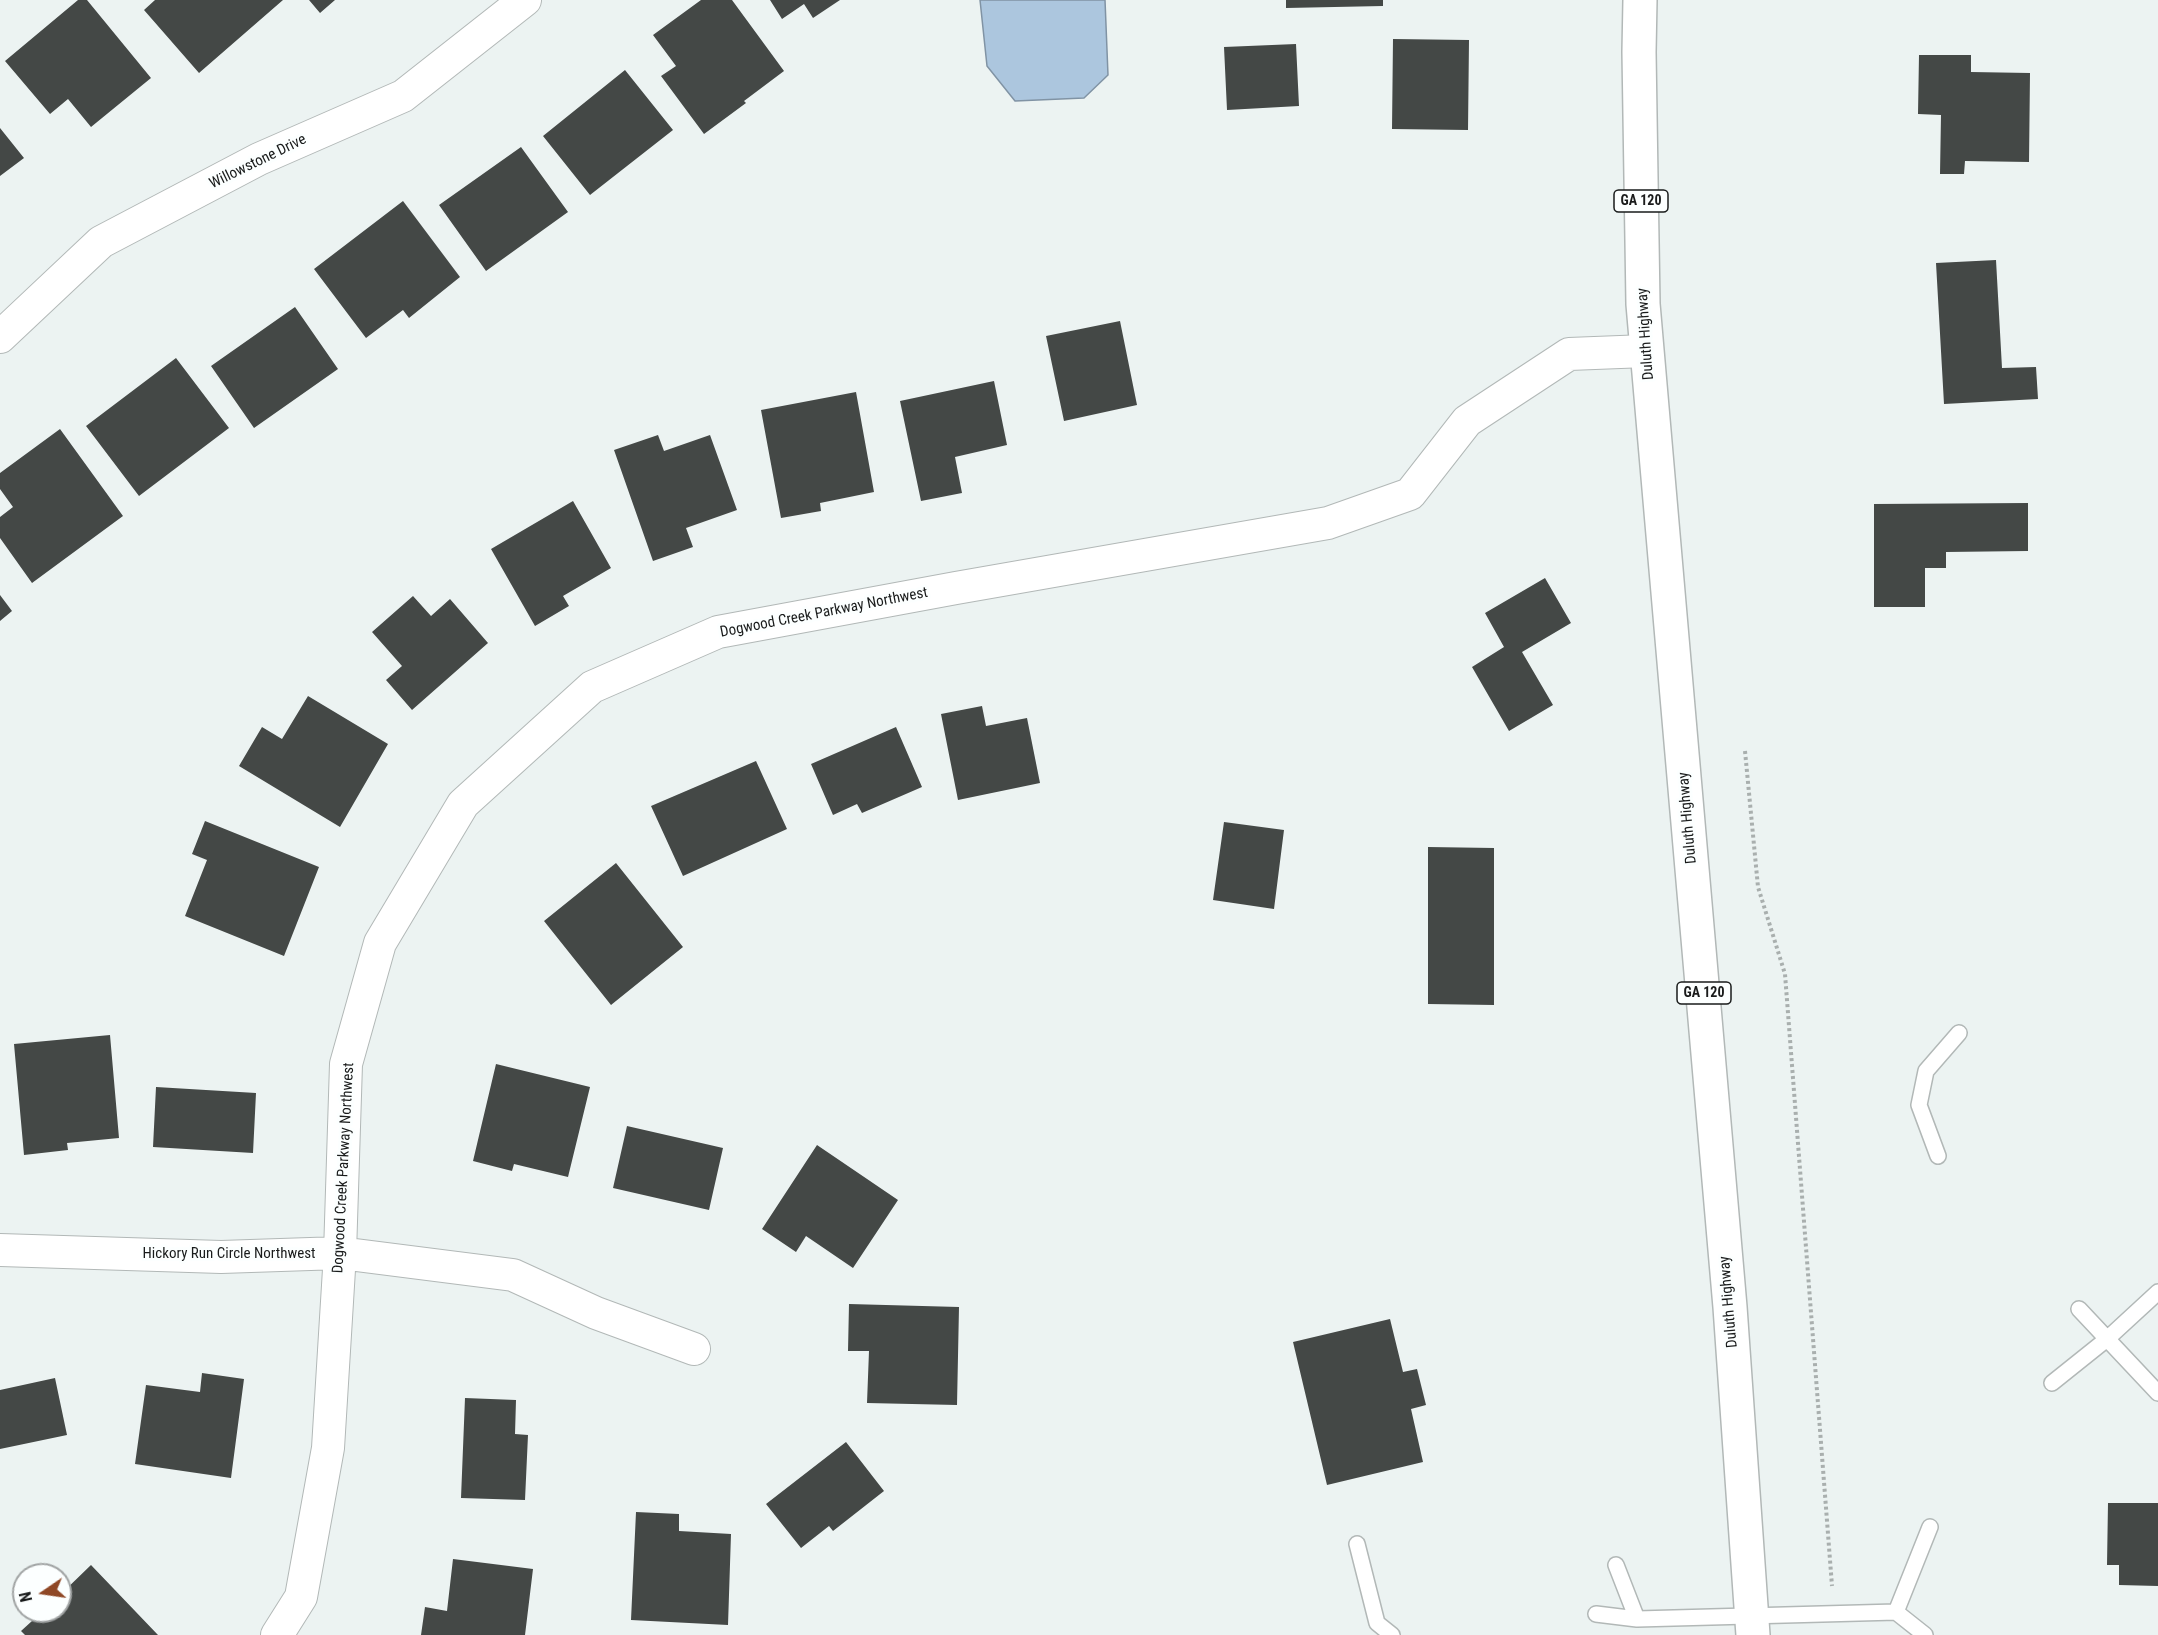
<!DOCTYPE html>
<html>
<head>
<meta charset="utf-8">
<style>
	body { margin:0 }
	#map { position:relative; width:2158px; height:1635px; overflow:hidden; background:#ecf3f2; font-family:"Roboto Condensed",sans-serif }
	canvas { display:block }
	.north { position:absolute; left:12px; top:1563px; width:60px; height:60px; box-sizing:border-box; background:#fcffff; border:2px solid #a1a4a4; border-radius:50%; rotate:257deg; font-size:16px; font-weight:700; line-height:24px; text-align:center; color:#191b1b }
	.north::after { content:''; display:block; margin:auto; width:21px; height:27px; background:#8f4826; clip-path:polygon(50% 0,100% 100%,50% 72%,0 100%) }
</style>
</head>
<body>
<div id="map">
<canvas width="2158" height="1635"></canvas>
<div class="north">N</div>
</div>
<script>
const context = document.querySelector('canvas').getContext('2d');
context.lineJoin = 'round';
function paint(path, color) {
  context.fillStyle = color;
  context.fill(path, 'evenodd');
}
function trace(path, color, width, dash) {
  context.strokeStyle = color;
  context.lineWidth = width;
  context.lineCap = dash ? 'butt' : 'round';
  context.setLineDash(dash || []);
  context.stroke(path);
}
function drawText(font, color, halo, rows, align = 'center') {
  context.font = font + ' "Roboto Condensed",sans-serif';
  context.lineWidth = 6;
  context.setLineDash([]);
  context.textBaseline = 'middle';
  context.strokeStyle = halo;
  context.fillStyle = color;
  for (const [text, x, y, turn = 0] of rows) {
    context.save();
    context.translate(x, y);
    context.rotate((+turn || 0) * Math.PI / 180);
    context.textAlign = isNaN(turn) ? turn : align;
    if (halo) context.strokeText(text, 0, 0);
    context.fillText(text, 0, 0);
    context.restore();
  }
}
const water = new Path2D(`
	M 980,0 L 1105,0 L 1108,75 L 1084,98 L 1015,101 L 987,66 Z`);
paint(water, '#acc6de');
trace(water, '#8093a4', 1.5);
paint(new Path2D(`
	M 78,0 L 87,0 L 151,78 L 91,127 L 68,99 L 50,114 L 5,61 Z
	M 155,0 L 283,0 L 199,73 L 144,10 Z
	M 309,0 L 335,0 L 320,13 Z
	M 701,0 L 732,0 L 784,71 L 744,101 L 746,103 L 704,134 L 661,76 L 676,66 L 653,35 Z
	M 770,0 L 840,0 L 813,18 L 804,4 L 782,19 Z
	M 1286,0 L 1383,0 L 1383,6 L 1286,8 Z
	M 1393,39 L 1469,40 L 1468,130 L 1392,129 Z
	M 1296,44 L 1299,106 L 1227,110 L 1224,47 Z
	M 1919,55 L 1971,55 L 1971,72 L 2030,73 L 2029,162 L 1965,161 L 1964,174 L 1940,174 L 1941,115 L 1918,114 Z
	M 625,70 L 673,130 L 590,195 L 543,136 Z
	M 0,128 L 24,158 L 0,176 Z
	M 521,147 L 568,212 L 486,271 L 439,205 Z
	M 403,201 L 460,277 L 409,318 L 403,310 L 366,338 L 314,269 Z
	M 1996,260 L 2002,368 L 2036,367 L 2038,399 L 1944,404 L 1936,263 Z
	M 295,307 L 338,369 L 254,428 L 211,366 Z
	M 1120,321 L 1137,405 L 1064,421 L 1046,336 Z
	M 176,358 L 229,428 L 139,496 L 86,426 Z
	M 994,381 L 1007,445 L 955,457 L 962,493 L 921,501 L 900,401 Z
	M 856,392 L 874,492 L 820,503 L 821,511 L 781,518 L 761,410 Z
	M 60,429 L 123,516 L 32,583 L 0,538 L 0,517 L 13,507 L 0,489 L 0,473 Z
	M 658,435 L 664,451 L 710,435 L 737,510 L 686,528 L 693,547 L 653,561 L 614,450 Z
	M 573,501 L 611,568 L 563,596 L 569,606 L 535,626 L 491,549 Z
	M 2028,503 L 2028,551 L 1946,552 L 1946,568 L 1925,568 L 1925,607 L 1874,607 L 1874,504 Z
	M 1545,578 L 1571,623 L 1522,652 L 1553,705 L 1509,731 L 1472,667 L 1504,647 L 1485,613 Z
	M 0,595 L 12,611 L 0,621 Z
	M 413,596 L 431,616 L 450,599 L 488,643 L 412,710 L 386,680 L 402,666 L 372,632 Z
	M 308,696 L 388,744 L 340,827 L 239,766 L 262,727 L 282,739 Z
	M 982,706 L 986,726 L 1027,718 L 1040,783 L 958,800 L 941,714 Z
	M 896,727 L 922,787 L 862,813 L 857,804 L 833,815 L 811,764 Z
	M 756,761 L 787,829 L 683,876 L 651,806 Z
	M 205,821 L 319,867 L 284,956 L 185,916 L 207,860 L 192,854 Z
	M 1224,822 L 1284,830 L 1274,909 L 1213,900 Z
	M 1428,847 L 1494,848 L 1494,1005 L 1428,1004 Z
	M 616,863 L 683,947 L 611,1005 L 544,921 Z
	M 110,1035 L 119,1138 L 67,1143 L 68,1150 L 24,1155 L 14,1044 Z
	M 496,1064 L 590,1087 L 568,1177 L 514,1164 L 512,1171 L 473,1161 Z
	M 156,1087 L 256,1093 L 253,1153 L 153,1147 Z
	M 627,1126 L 723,1148 L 709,1210 L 613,1188 Z
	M 817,1145 L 898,1200 L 853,1268 L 806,1236 L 796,1252 L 762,1229 Z
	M 849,1304 L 959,1307 L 957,1405 L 867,1403 L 869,1351 L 848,1351 Z
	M 1390,1319 L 1403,1372 L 1417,1369 L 1426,1405 L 1411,1409 L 1423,1462 L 1327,1485 L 1293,1342 Z
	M 202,1373 L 244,1379 L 231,1478 L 135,1464 L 146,1385 L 200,1392 Z
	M 55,1378 L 67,1435 L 0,1449 L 0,1390 Z
	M 465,1398 L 516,1400 L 515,1434 L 528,1435 L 525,1500 L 461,1498 Z
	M 846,1442 L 884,1491 L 833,1531 L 829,1526 L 801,1548 L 766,1504 Z
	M 2108,1503 L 2158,1503 L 2158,1586 L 2119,1585 L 2119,1565 L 2107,1565 Z
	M 636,1512 L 679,1514 L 679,1531 L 731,1534 L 728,1625 L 631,1620 Z
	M 453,1559 L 533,1569 L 525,1635 L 421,1635 L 425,1607 L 447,1611 Z
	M 91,1565 L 158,1635 L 25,1635 L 21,1631 L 43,1611 L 60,1611 L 60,1595 Z`), '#444846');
const lane = new Path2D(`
	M 1938,1156 L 1919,1105 L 1926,1071 L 1959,1033
	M 2079,1309 L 2158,1393
	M 2052,1383 L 2107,1339 L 2158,1292
	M 1357,1544 L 1377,1623 L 1392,1635
	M 1616,1565 L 1637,1619
	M 1896,1612 L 1930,1527
	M 1596,1614 L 1637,1619 L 1896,1612 L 1925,1635`);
const street = new Path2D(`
	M 0,337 L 101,242 L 259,159 L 403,96 L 525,0
	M 0,1250 L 221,1257 L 340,1253 L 513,1275 L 596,1313 L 694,1349
	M 277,1635 L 301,1597 L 328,1448 L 340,1253 L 346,1064 L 380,943 L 463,804 L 592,687 L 718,632 L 956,588 L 1328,523 L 1410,494 L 1467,421 L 1569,354 L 1646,351`);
const primary = new Path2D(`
	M 1640,0 L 1639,52 L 1643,304 L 1730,1307 L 1753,1635`);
trace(lane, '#b2b8b7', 18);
trace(street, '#b2b8b7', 34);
trace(primary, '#b2b8b7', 36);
trace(new Path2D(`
	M 1745,751 L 1758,887 L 1785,974 L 1832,1586`), '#a9afae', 4, [3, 3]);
trace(lane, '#fff', 15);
trace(street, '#fff', 32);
trace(primary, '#fff', 33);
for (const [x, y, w] of [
	[1641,201,54],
	[1704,993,54]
]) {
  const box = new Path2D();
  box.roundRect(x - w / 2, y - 11, w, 22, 4.5);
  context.fillStyle = '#fcffff';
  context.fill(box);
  trace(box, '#191b1b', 1.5);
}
drawText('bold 14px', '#191b1b', null, [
	["GA 120",1641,201],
	["GA 120",1704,993]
]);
drawText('15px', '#191b1b', '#fcffff', [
	["Willowstone Drive",258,162,-26],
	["Duluth Highway",1646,334,-94],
	["Dogwood Creek Parkway Northwest",824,613,-11],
	["Duluth Highway",1688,818,-95],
	["Dogwood Creek Parkway Northwest",344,1168,-87],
	["Hickory Run Circle Northwest",229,1254],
	["Duluth Highway",1729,1302,-95]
]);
</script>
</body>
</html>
